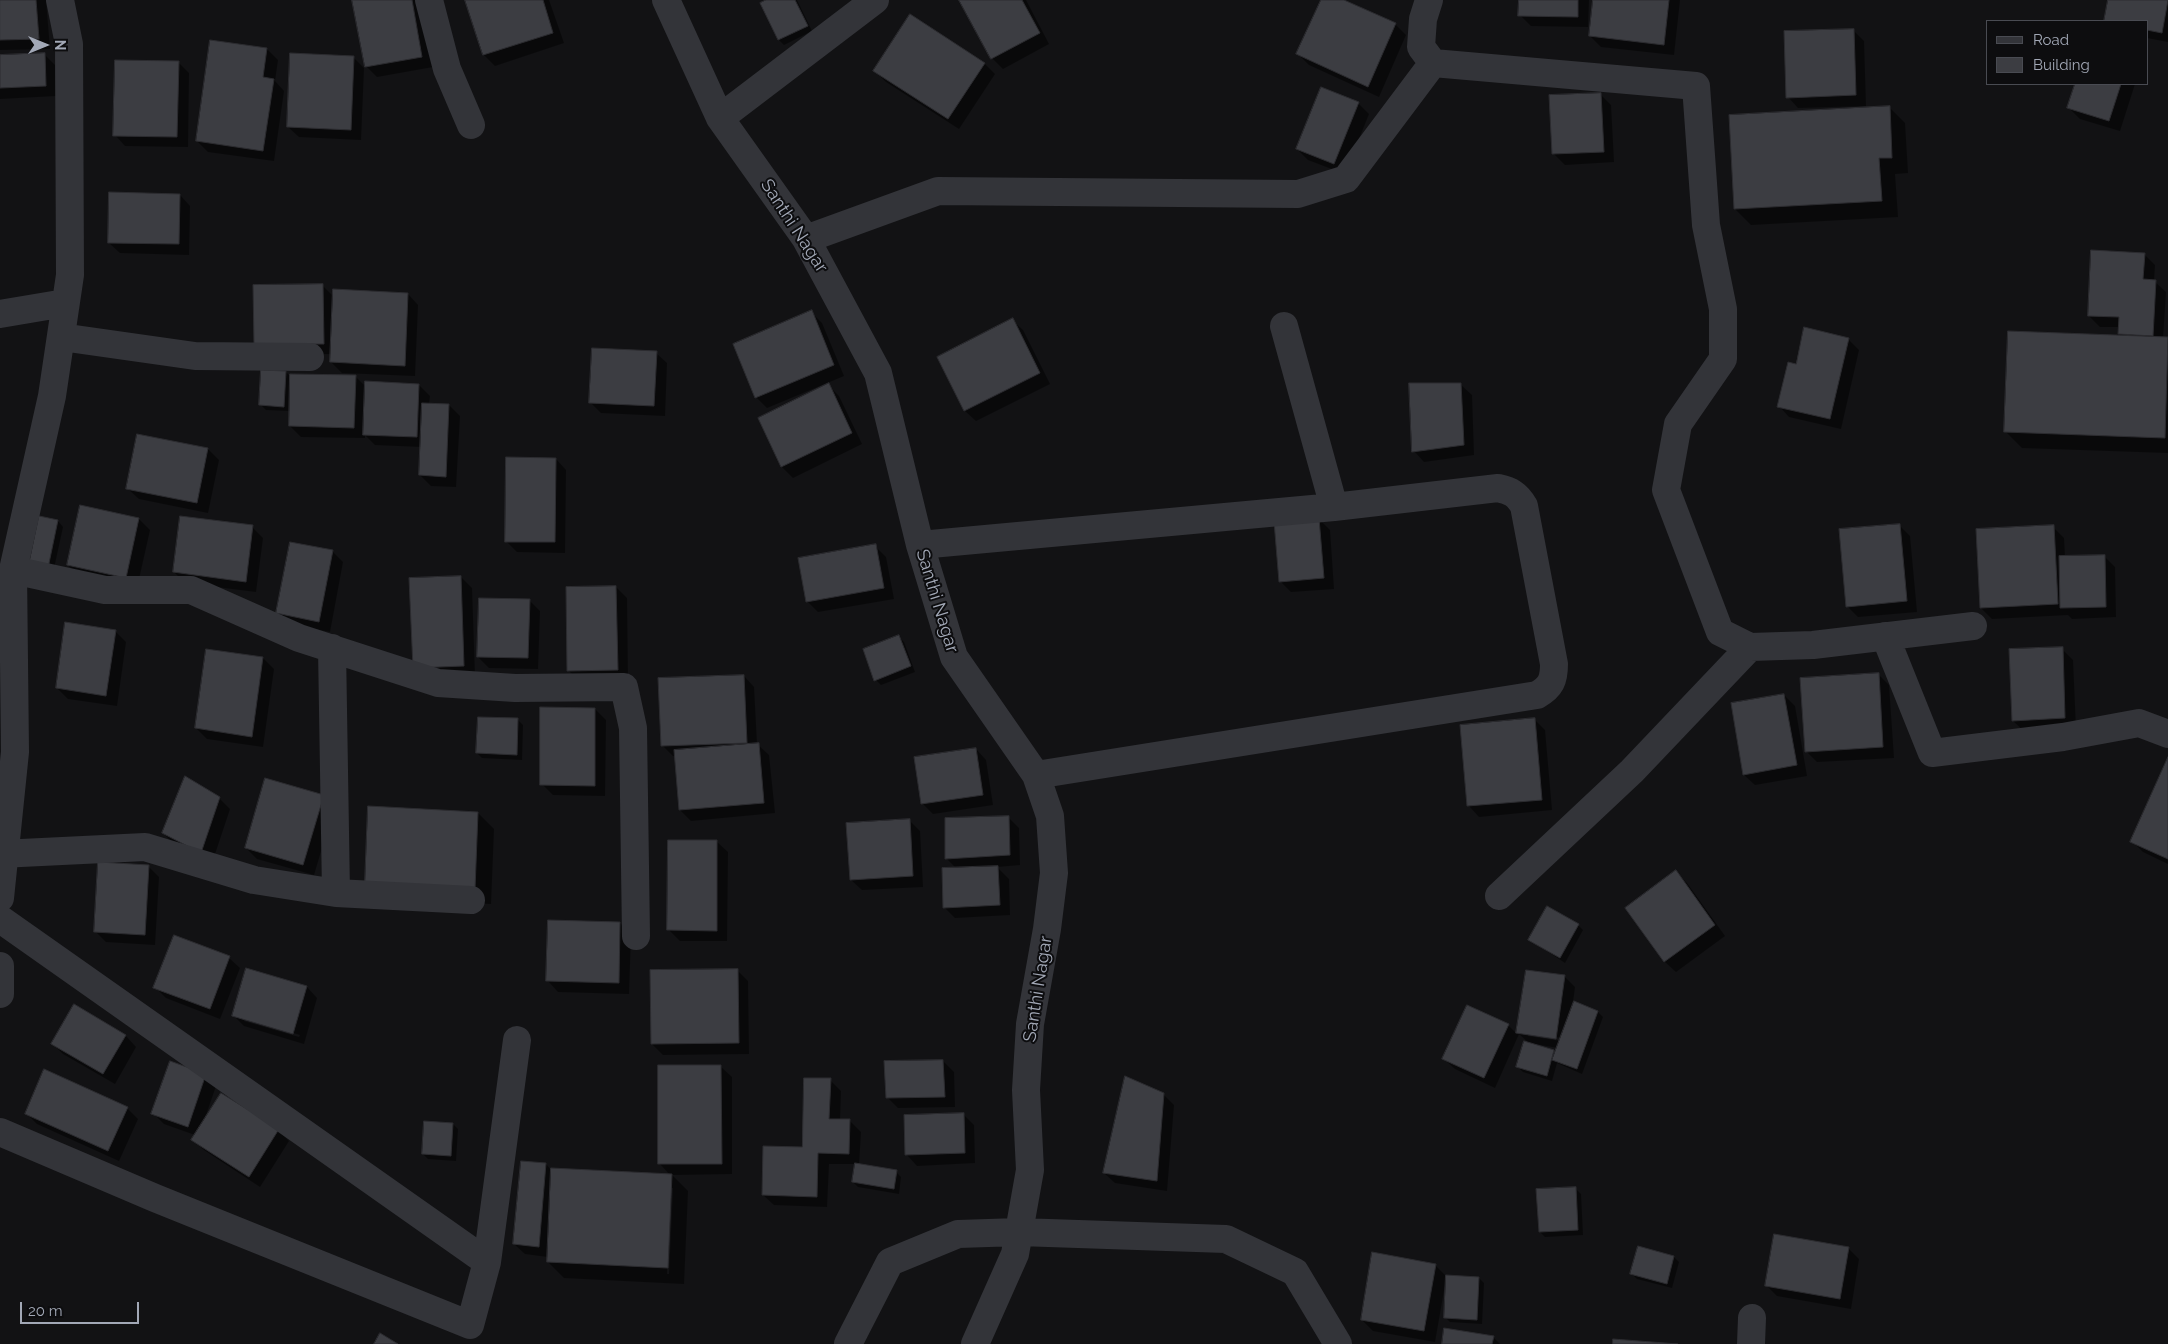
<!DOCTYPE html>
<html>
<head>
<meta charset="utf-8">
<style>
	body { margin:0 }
	#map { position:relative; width:2168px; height:1344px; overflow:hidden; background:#121214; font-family:Raleway,sans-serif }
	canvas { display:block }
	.legend { position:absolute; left:1986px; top:20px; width:162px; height:65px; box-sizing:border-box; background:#0d0d0f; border:1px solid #494b52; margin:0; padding:6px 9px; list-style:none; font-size:15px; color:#a2a8b6 }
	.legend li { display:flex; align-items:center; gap:10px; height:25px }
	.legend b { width:25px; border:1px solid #494b52 }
	.north { position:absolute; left:20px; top:20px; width:50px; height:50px; -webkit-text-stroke:4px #0d0d0f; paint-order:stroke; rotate:90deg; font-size:14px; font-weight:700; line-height:20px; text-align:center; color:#a2a8b6 }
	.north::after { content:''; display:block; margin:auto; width:18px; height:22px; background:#a2a8b6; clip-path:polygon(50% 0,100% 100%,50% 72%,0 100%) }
	.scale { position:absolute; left:20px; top:1302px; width:119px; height:22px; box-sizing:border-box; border:2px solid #a2a8b6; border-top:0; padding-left:6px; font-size:15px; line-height:18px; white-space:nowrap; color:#a2a8b6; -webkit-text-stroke:4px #0d0d0f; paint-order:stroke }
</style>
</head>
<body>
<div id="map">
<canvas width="2168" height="1344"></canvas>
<ul class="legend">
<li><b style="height:6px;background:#333439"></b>Road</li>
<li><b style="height:14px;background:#3c3d42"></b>Building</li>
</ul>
<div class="north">N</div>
<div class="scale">20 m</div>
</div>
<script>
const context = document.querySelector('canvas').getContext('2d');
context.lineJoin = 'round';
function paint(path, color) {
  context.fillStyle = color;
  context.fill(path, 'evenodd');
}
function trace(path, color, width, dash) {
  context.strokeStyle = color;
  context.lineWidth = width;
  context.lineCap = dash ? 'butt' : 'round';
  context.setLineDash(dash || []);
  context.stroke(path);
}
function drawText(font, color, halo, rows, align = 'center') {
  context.font = font + ' Raleway,sans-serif';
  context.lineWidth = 4;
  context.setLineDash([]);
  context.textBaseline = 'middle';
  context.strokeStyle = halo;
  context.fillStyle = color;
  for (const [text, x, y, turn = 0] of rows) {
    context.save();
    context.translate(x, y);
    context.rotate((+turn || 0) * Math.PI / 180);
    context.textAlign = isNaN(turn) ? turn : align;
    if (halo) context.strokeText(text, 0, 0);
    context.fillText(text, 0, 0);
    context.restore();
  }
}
paint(new Path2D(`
	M 0,0 L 46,0 L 50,49 L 0,50 Z
	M 359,0 L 419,0 L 433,67 L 377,77 L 366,66 Z
	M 466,0 L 549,0 L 564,43 L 495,66 L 484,55 Z
	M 769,0 L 797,0 L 812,31 L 784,45 L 779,40 L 762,3 Z
	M 961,0 L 1026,0 L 1049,44 L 1003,69 L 992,58 Z
	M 1322,0 L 1341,0 L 1395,24 L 1406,35 L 1379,97 L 1309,65 L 1298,54 Z
	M 1520,0 L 1589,0 L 1588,27 L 1531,26 L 1520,15 Z
	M 1595,0 L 1680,0 L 1674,55 L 1601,47 L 1590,36 Z
	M 2109,0 L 2168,0 L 2168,42 L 2147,38 L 2147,21 L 2106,21 Z
	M 1853,30 L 1864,41 L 1866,106 L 1798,108 L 1788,97 Z
	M 267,49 L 278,60 L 275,81 L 284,91 L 274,161 L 208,152 L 197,141 Z
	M 44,54 L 55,65 L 56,96 L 0,99 L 0,56 Z
	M 353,57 L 364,68 L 361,140 L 299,137 L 288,127 Z
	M 178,62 L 189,73 L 188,147 L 125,146 L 115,135 Z
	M 984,63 L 995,74 L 959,129 L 886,82 L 875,71 Z
	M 2076,84 L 2135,84 L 2120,131 L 2080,119 L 2069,108 Z
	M 1600,94 L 1611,105 L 1614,162 L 1565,165 L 1554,154 Z
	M 1358,103 L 1369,114 L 1345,174 L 1308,160 L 1297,149 Z
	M 1889,107 L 1905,123 L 1908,173 L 1895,174 L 1898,217 L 1751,225 L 1735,209 Z
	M 180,195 L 190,206 L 189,255 L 120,253 L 109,243 Z
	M 2144,254 L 2155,265 L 2154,281 L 2166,292 L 2163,338 L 2168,338 L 2168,453 L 2022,448 L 2006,432 L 2122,337 L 2119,334 L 2120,327 L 2100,327 L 2089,316 Z
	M 322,285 L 334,297 L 408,294 L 418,305 L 415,376 L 342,373 L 331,362 L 332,354 L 266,355 Z
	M 811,312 L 822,323 L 844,376 L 767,408 L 756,397 Z
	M 1012,320 L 1023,330 L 1050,384 L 976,421 L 965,411 L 938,357 Z
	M 1848,339 L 1859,350 L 1841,429 L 1789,417 L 1779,406 L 1796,365 Z
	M 656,353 L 667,363 L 665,416 L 601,413 L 590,402 Z
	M 286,372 L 291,377 L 355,376 L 366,387 L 419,385 L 430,396 L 429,404 L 449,405 L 460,416 L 456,487 L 431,486 L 420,475 L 422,447 L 375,445 L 365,435 L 365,438 L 301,437 L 290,426 L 290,411 L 266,410 L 261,405 Z
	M 828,385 L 839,396 L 862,444 L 793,478 L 782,467 L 760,418 Z
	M 1461,385 L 1472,395 L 1474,455 L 1424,462 L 1414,451 Z
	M 208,449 L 219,460 L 208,513 L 139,499 L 128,489 Z
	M 556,459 L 566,470 L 565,553 L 517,552 L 506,541 Z
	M 81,506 L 139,519 L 150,530 L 137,588 L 79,576 L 68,565 Z
	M 1319,519 L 1330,530 L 1334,589 L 1291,592 L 1281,582 Z
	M 58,521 L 63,527 L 53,573 L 35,569 Z
	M 1899,525 L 1910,536 L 1917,612 L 1858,617 L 1847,606 Z
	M 252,527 L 263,538 L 256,592 L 185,583 L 174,572 Z
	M 2053,527 L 2064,538 L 2065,557 L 2104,556 L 2115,567 L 2116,617 L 2072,619 L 2068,615 L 1992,619 L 1981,608 Z
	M 875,546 L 886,557 L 894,599 L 818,612 L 807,601 Z
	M 332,551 L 343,562 L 330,632 L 288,624 L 277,613 Z
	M 461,577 L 472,588 L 475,676 L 425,678 Z
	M 616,587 L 627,598 L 628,681 L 579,681 L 568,670 Z
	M 529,600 L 540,611 L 538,669 L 489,668 L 478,657 Z
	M 115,631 L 126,642 L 117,706 L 68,699 L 57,688 Z
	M 898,636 L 904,642 L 915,672 L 881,685 L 876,680 Z
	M 2062,649 L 2073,660 L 2076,729 L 2024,731 L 2013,721 Z
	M 263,658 L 274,669 L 263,747 L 207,739 L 196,728 Z
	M 1878,674 L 1889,685 L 1894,758 L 1817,762 L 1806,751 Z
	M 744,676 L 754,687 L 757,744 L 769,755 L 775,813 L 691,821 L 680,810 L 676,756 L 673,756 L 662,745 Z
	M 1784,695 L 1795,706 L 1807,776 L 1755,785 L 1744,775 Z
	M 595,709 L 606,720 L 605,796 L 553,795 L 542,784 Z
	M 1534,719 L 1545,730 L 1552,810 L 1479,817 L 1469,806 L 1461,726 Z
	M 518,720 L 523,725 L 522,760 L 482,758 L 477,753 Z
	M 976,749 L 986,760 L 993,805 L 933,814 L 922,803 Z
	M 2168,760 L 2168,864 L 2143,852 L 2132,841 Z
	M 266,779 L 334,807 L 314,875 L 257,859 L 246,848 Z
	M 219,798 L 230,809 L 212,863 L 174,844 L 163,833 Z
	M 478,813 L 494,829 L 491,904 L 382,899 Z
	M 1008,817 L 1019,828 L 1020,865 L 997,867 L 1009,879 L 1010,915 L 955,918 L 944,907 L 957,869 L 946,858 Z
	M 909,820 L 920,831 L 923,887 L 862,890 L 851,880 Z
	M 717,842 L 728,852 L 727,941 L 680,941 L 669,930 Z
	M 148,866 L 159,877 L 155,945 L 106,942 L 95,931 Z
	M 1676,872 L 1687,883 L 1725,936 L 1676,972 L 1665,962 L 1626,908 Z
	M 620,923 L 631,934 L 629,994 L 558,992 L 548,981 Z
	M 1578,925 L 1583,930 L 1565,963 L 1529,939 Z
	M 229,958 L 240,968 L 220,1019 L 166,998 L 155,987 Z
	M 737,970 L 748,981 L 749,1054 L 663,1055 L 652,1044 Z
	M 1527,971 L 1564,976 L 1575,987 L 1573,1002 L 1598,1012 L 1603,1017 L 1582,1074 L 1557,1063 L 1552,1081 L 1523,1072 L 1518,1067 L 1530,1044 L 1519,1034 L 1495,1088 L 1455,1069 L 1444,1059 L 1508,1025 L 1517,1034 ZM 1528,1033 L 1562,1038 L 1562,1041 L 1528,1036 ZM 1535,1044 L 1558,1048 L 1556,1054 L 1535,1046 Z
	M 307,987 L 317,998 L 304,1044 L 244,1026 L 233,1015 ZM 244,1018 L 300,1035 L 299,1037 L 244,1021 Z
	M 74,1006 L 126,1036 L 136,1047 L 115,1084 L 63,1054 L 53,1044 Z
	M 943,1061 L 954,1072 L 955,1107 L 898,1108 L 887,1097 Z
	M 721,1067 L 732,1077 L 732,1174 L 672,1175 L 688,1191 L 684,1284 L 564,1278 L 548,1262 L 548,1257 L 525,1254 L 514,1244 L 546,1164 L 551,1170 L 670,1175 L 660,1164 ZM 670,1188 L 673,1188 L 669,1274 L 667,1274 Z
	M 206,1076 L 216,1086 L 205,1118 L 278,1130 L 289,1141 L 260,1187 L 204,1150 L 193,1140 L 195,1135 L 164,1124 L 153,1113 Z
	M 830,1080 L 841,1091 L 840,1120 L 850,1121 L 861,1132 L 859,1165 L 896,1172 L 901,1177 L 899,1194 L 858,1187 L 853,1182 L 856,1164 L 829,1164 L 827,1207 L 774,1205 L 763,1195 L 803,1148 Z
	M 1163,1094 L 1174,1105 L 1167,1191 L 1115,1183 L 1104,1173 Z
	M 127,1108 L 138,1119 L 119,1161 L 37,1124 L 26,1113 Z
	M 963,1114 L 974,1125 L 975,1163 L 917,1166 L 907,1155 Z
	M 453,1124 L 458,1129 L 456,1161 L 428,1159 L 423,1154 Z
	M 1576,1189 L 1581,1194 L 1583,1235 L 1545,1237 L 1540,1232 Z
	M 1848,1248 L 1859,1259 L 1851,1309 L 1777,1296 L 1766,1285 Z
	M 1674,1257 L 1679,1262 L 1672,1288 L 1637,1279 L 1632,1274 Z
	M 1435,1265 L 1446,1276 L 1479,1278 L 1484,1283 L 1482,1324 L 1450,1322 L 1445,1317 L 1447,1279 L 1446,1279 L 1435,1342 L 1373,1331 L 1362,1320 Z
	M 1493,1337 L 1500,1344 L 1443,1344 Z`), '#0007');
const building = new Path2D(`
	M 0,0 L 36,0 L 39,39 L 0,40 Z
	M 352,0 L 412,0 L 422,57 L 365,67 Z
	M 465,0 L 543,0 L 553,33 L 483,55 Z
	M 766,0 L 795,0 L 808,26 L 778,40 L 760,3 Z
	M 959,0 L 1022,0 L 1040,33 L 991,59 Z
	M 1321,0 L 1344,0 L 1396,23 L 1368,87 L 1296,54 Z
	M 1519,0 L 1578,0 L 1578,17 L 1518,16 Z
	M 1593,0 L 1669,0 L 1664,45 L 1589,36 Z
	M 2108,0 L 2168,0 L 2162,33 L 2147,30 L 2147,21 L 2104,21 Z
	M 910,14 L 985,63 L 948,119 L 873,71 Z
	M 1854,29 L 1856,95 L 1786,98 L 1784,31 Z
	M 210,40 L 267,48 L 263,77 L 274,79 L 263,151 L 196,141 Z
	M 45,53 L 46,86 L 0,88 L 0,55 Z
	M 290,53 L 354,56 L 351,130 L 287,127 Z
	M 115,60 L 179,61 L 177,137 L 113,136 Z
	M 2075,84 L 2121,84 L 2109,121 L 2067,108 Z
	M 1321,87 L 1359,102 L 1334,164 L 1296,149 Z
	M 1601,93 L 1604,152 L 1552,154 L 1549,95 Z
	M 1890,106 L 1892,158 L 1879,158 L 1882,201 L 1734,209 L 1729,115 Z
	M 109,192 L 180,194 L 179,244 L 108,243 Z
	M 2091,250 L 2145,253 L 2143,279 L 2156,280 L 2153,336 L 2118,334 L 2119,317 L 2088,316 Z
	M 323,284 L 324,344 L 254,344 L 253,285 Z
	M 333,289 L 408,293 L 405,366 L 330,362 Z
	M 812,310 L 834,365 L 755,398 L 733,344 Z
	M 1013,318 L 1040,373 L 964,411 L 937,357 Z
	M 1804,327 L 1849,338 L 1830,419 L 1777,407 L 1788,362 L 1796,364 Z
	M 2008,331 L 2168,337 L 2165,438 L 2004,432 Z
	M 592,348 L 657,351 L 654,406 L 589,403 Z
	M 261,370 L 286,371 L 284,407 L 259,405 Z
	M 290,374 L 356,375 L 354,428 L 289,426 Z
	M 365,381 L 419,384 L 417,437 L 363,435 Z
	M 829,383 L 852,433 L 781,467 L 758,418 Z
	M 1409,383 L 1461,383 L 1464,445 L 1412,452 Z
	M 422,403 L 449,404 L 446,477 L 419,475 Z
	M 137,434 L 208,448 L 197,503 L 126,489 Z
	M 506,457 L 556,458 L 555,542 L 505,542 Z
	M 80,505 L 139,518 L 126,578 L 67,565 Z
	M 39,516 L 58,520 L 48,568 L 29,564 Z
	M 180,516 L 253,525 L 246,582 L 173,572 Z
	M 1319,518 L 1324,578 L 1279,582 L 1274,521 Z
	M 1900,524 L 1907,601 L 1846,607 L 1839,529 Z
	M 2054,525 L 2058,604 L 1980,608 L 1976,529 Z
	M 290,542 L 333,550 L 319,622 L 276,613 Z
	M 876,544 L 884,588 L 806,602 L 798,558 Z
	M 2105,555 L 2106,607 L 2060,608 L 2059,556 Z
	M 461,576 L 464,666 L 413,668 L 409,578 Z
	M 616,586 L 618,670 L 567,671 L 566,587 Z
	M 479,598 L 530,599 L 528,658 L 477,657 Z
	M 65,622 L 116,630 L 106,696 L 56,688 Z
	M 899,635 L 911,666 L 874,681 L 863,649 Z
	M 2063,647 L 2065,718 L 2012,721 L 2009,649 Z
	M 206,649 L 263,657 L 252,737 L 195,728 Z
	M 1879,673 L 1883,747 L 1805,752 L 1800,678 Z
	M 744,675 L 747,743 L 661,746 L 658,678 Z
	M 1784,694 L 1797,765 L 1743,775 L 1731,703 Z
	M 540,707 L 595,708 L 595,786 L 540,785 Z
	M 478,717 L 518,718 L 517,755 L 476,753 Z
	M 1535,718 L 1542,800 L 1467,806 L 1460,725 Z
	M 759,743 L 764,803 L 679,810 L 674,750 Z
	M 976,748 L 983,795 L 921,804 L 914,757 Z
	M 2168,757 L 2168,859 L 2130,842 Z
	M 185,776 L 220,797 L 201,853 L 162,833 Z
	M 265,778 L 324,795 L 303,865 L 245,848 Z
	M 368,806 L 478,812 L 475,889 L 365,883 Z
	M 1009,816 L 1010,855 L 945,859 L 945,818 Z
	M 910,819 L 913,876 L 850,880 L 846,823 Z
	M 668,840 L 717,840 L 717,931 L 667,930 Z
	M 98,862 L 149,865 L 145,935 L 94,932 Z
	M 998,866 L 1000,905 L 943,908 L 942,868 Z
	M 1676,870 L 1715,925 L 1664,962 L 1625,908 Z
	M 1547,906 L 1579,924 L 1560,958 L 1528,940 Z
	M 548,920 L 620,922 L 619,983 L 546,981 Z
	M 174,935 L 230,956 L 210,1009 L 153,988 Z
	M 246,968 L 307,986 L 293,1034 L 232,1016 Z
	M 738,969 L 739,1043 L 651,1044 L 650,970 Z
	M 1526,970 L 1565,975 L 1556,1039 L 1516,1033 Z
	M 1574,1001 L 1598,1011 L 1577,1069 L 1552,1060 Z
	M 74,1004 L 126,1035 L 103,1074 L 51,1044 Z
	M 1467,1005 L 1509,1024 L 1484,1078 L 1442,1059 Z
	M 1524,1041 L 1554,1050 L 1547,1076 L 1516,1067 Z
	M 943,1060 L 945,1097 L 886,1098 L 884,1061 Z
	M 170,1061 L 206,1074 L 188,1127 L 151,1114 Z
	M 658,1065 L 721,1065 L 722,1164 L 658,1164 Z
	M 44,1069 L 128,1107 L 108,1151 L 25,1114 Z
	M 1125,1076 L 1164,1093 L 1157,1181 L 1103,1173 Z
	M 804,1078 L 831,1078 L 829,1119 L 850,1119 L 849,1154 L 818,1153 L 817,1197 L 762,1195 L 763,1146 L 802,1147 Z
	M 221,1093 L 279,1129 L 249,1177 L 191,1140 Z
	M 964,1113 L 965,1153 L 905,1155 L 904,1115 Z
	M 424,1121 L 453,1123 L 451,1156 L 422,1154 Z
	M 521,1161 L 546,1163 L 539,1247 L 513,1244 Z
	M 855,1163 L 897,1170 L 894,1189 L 852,1182 Z
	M 551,1168 L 672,1174 L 668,1268 L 547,1262 Z
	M 1576,1187 L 1578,1230 L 1539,1232 L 1536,1189 Z
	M 1774,1234 L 1849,1247 L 1840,1299 L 1765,1286 Z
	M 1638,1246 L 1674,1256 L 1667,1284 L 1630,1274 Z
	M 1372,1252 L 1436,1264 L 1424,1331 L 1361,1320 Z
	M 1446,1275 L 1479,1277 L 1477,1320 L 1444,1318 Z
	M 1444,1328 L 1494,1336 L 1492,1344 L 1442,1344 Z
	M 380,1333 L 398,1344 L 374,1344 Z
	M 1613,1339 L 1678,1344 L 1613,1344 Z`);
paint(building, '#3c3d42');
trace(building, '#2c2c30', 1);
trace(new Path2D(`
	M 429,0 L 447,69 L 471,125
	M 666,0 L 720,118 L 806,239 L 878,373 L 920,545 L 954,657 L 1036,775 L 1050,816 L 1054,873 L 1047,929 L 1030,1024 L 1026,1090 L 1030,1170 L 1015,1254 L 975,1344
	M 1429,0 L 1423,19 L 1421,47 L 1433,63 L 1696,86 L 1706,225 L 1723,309 L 1723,359 L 1678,424 L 1666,490 L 1720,632 L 1750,647 L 1813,645 L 1973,626
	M 720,118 L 875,0
	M 806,239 L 938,191 L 1298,194 L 1346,179 L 1433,63
	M 0,314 L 65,303
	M 1284,326 L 1334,507
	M 61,337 L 195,356 L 310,357
	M 920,545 L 1334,507 L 1498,488 C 1511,491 1517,494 1524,506 L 1554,664 C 1554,680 1551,687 1537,695 L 1036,775
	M 13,570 L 105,590 L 191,590 L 299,638 L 438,683 L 515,688 L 624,687 L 633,728 L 636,936
	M 1885,636 L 1932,753 L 2063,737 L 2139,723 L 2168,734
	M 332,648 L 336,893
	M 0,854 L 145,847 L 254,880 L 336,893 L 471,900
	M 1499,896 L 1632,771 L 1750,647
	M 0,898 L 15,752 L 13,570 L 52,396 L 70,275 L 69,44 L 60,0
	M 0,919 L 487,1262
	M 0,966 L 0,994
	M 0,1132 L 155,1198 L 470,1325 L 487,1262 L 517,1040
	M 848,1344 L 890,1262 L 958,1234 L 1019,1232 L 1226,1239 L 1295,1272 L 1338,1344
	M 1751,1344 L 1752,1318`), '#333439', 28);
drawText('18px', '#a2a8b6', '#0d0d0f', [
	["Santhi Nagar",794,226,57],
	["Santhi Nagar",937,601,73],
	["Santhi Nagar",1038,989,-81]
]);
</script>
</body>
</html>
